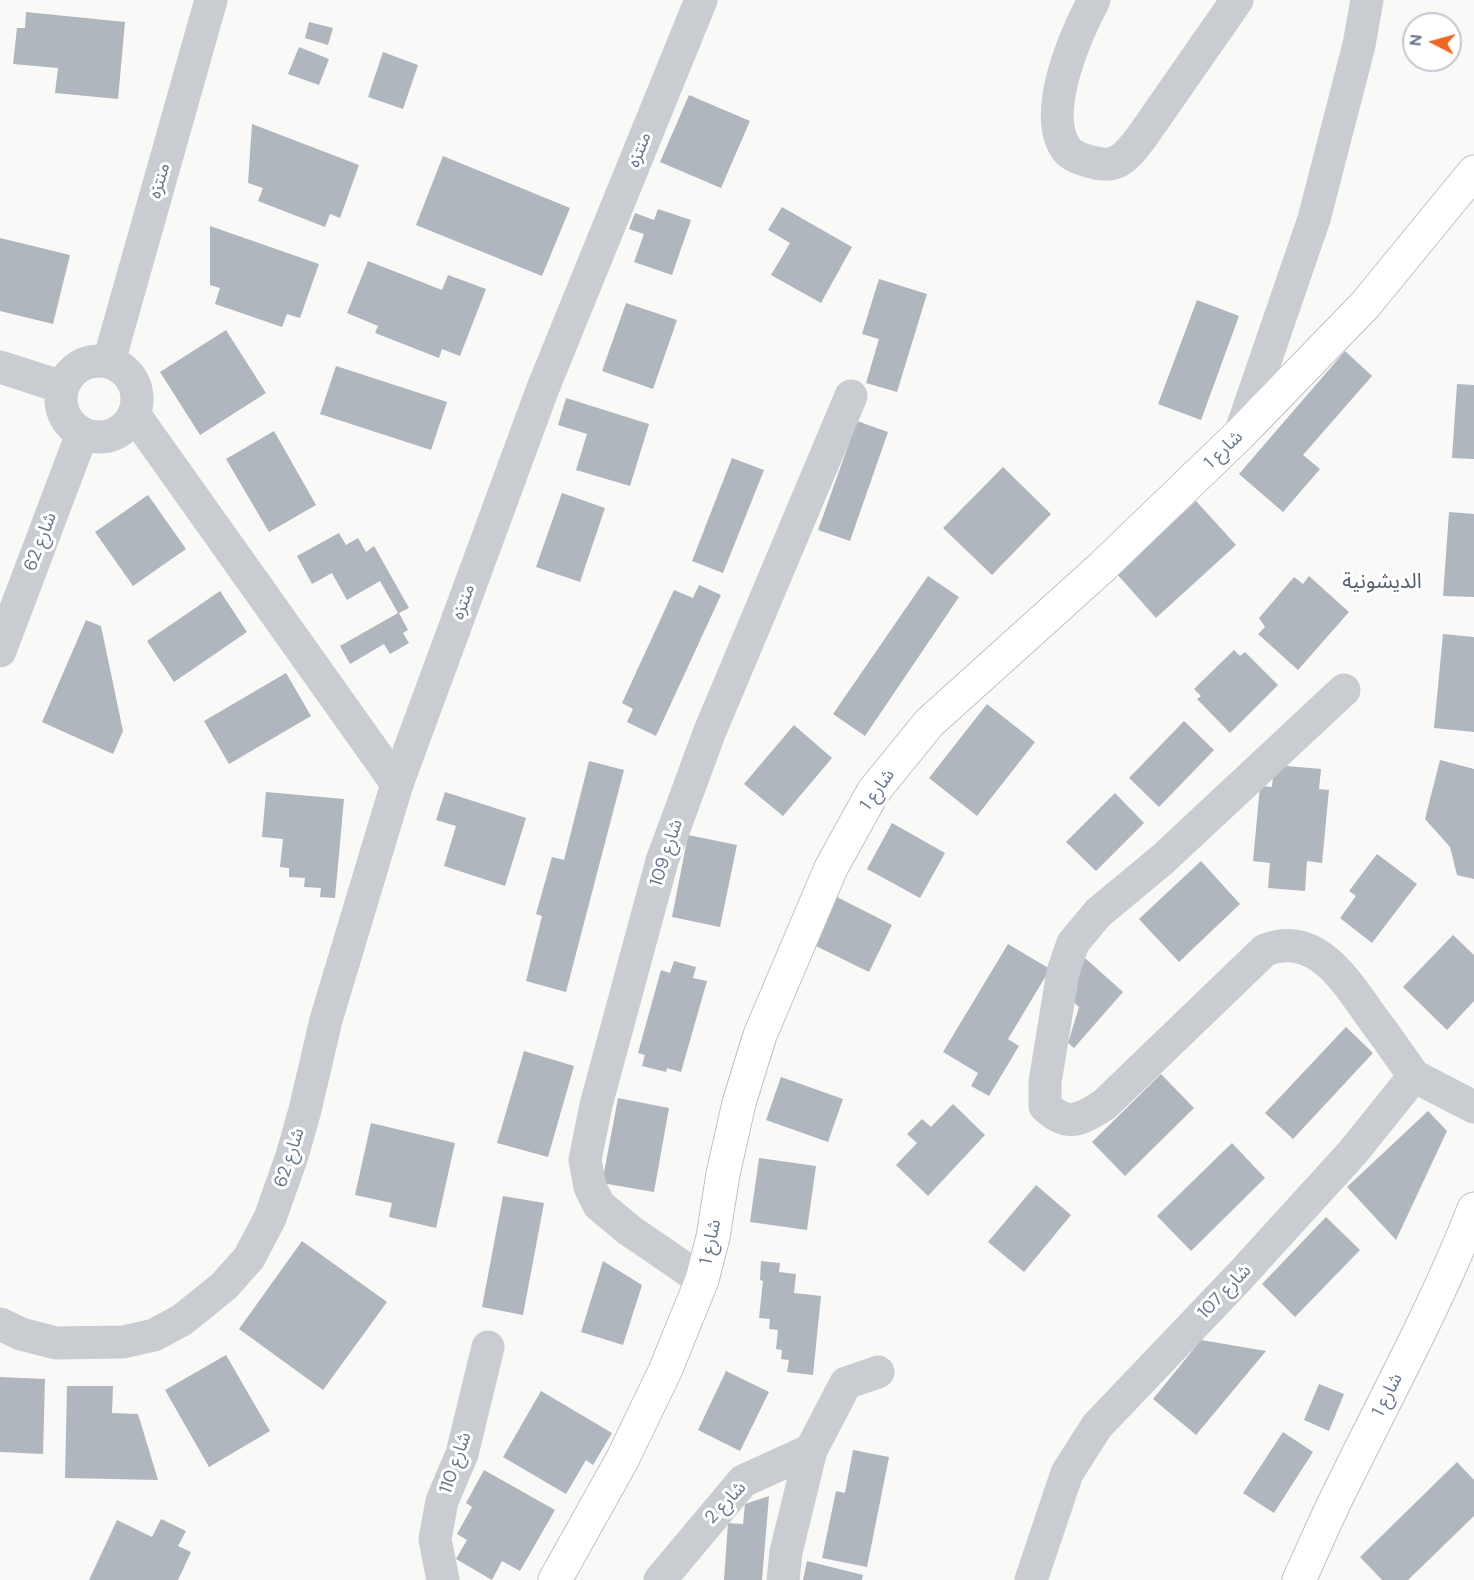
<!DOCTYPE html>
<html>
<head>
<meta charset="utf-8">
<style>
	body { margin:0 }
	#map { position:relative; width:1474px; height:1580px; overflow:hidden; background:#f9f9f7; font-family:"DM Sans",sans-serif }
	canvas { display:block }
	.north { position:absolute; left:1402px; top:12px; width:60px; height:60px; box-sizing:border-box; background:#fff; border:2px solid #c2c8d0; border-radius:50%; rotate:276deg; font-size:16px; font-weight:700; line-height:24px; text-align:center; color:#67768a }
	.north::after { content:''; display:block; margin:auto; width:21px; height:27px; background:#ee6823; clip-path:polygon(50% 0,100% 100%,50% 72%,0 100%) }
</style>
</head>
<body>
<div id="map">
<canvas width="1474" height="1580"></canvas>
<div class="north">N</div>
</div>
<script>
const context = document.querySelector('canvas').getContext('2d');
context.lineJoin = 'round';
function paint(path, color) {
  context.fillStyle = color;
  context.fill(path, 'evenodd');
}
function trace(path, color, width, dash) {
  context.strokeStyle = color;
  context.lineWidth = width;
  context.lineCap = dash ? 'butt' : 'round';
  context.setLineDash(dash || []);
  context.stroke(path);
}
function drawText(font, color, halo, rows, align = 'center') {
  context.font = font + ' "DM Sans","Noto Sans Arabic",sans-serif';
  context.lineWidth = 6;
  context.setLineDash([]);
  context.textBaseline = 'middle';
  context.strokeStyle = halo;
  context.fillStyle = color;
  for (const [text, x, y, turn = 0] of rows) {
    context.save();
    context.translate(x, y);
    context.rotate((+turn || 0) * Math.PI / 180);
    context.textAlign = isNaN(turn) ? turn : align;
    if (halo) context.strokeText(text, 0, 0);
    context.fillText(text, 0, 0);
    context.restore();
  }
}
paint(new Path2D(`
	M 26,12 L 125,22 L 118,99 L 55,93 L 58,68 L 13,64 L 17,28 L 25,28 Z
	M 309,22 L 333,28 L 328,45 L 305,38 Z
	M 299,47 L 329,59 L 319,85 L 288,74 Z
	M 383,52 L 418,65 L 403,109 L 368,97 Z
	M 689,95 L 750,121 L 721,188 L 660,162 Z
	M 252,124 L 359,165 L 340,218 L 330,214 L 325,227 L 258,201 L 263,188 L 248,183 Z
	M 443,156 L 570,208 L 542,276 L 416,225 Z
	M 782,207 L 852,247 L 821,303 L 771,275 L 790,243 L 768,230 Z
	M 658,209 L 691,220 L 672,275 L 634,262 L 644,234 L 629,229 L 635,213 L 654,220 Z
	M 210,226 L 319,264 L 300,318 L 287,314 L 282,327 L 215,304 L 220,288 L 210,285 Z
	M 0,238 L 70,255 L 53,324 L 0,311 Z
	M 368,261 L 442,290 L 448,275 L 486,289 L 460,356 L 442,349 L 439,358 L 375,333 L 378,326 L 347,313 Z
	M 879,279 L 927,294 L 897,392 L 866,383 L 879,339 L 862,334 Z
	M 1197,300 L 1239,316 L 1201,420 L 1158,404 Z
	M 626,303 L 677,320 L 653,389 L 602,371 Z
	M 226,330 L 266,393 L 200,435 L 160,372 Z
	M 1345,351 L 1372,376 L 1303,455 L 1320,469 L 1283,512 L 1239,474 Z
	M 336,366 L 447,402 L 431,450 L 320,414 Z
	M 1457,384 L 1474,385 L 1474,459 L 1452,458 Z
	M 566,398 L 649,424 L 630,486 L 576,470 L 587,434 L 558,425 Z
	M 857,421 L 888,432 L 850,541 L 818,530 Z
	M 274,431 L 316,505 L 269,532 L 226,459 Z
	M 732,458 L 764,470 L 723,573 L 692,561 Z
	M 1003,467 L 1051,514 L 992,575 L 943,528 Z
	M 562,493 L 605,508 L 580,582 L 536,567 Z
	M 148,495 L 186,549 L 133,586 L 95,532 Z
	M 1196,501 L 1236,545 L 1156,618 L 1117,574 Z
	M 1449,512 L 1474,514 L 1474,597 L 1443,596 Z
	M 339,533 L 346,545 L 358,538 L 366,552 L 374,546 L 409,608 L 399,613 L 408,630 L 403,633 L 409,643 L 390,654 L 384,644 L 350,664 L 340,646 L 398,613 L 380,581 L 347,600 L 332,573 L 312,584 L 297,556 Z
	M 928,576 L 959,597 L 865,736 L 833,714 Z
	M 1309,576 L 1349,612 L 1298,670 L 1258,634 L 1265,627 L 1259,618 L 1294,577 L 1303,584 Z
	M 699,585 L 721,595 L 656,736 L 627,722 L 633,709 L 622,703 L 674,590 L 693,598 Z
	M 220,591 L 247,632 L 174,682 L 147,641 Z
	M 86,620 L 101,626 L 123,731 L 113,754 L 42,722 Z
	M 1443,634 L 1474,637 L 1474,732 L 1434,728 Z
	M 1234,650 L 1240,656 L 1245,652 L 1278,685 L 1230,733 L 1197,699 L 1201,696 L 1194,689 Z
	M 286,673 L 311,716 L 229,764 L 204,721 Z
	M 987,704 L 1035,742 L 977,816 L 929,778 Z
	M 1184,721 L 1214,750 L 1159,807 L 1129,778 Z
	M 794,725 L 832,758 L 783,816 L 744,784 Z
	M 1440,760 L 1474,769 L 1474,879 L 1457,875 L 1450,847 L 1425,819 Z
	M 589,761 L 624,770 L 566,992 L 526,981 L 542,916 L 536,914 L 552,857 L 564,860 Z
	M 1274,765 L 1321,769 L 1319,789 L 1329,790 L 1322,863 L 1307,861 L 1305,891 L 1268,888 L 1270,863 L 1253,861 L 1260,786 L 1272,787 Z
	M 266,792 L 344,799 L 335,898 L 320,897 L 321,888 L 304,887 L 305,878 L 289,877 L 289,868 L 280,867 L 283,839 L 262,837 Z
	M 445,792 L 526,818 L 505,886 L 444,866 L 456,826 L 436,820 Z
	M 1115,793 L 1144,823 L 1096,871 L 1066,842 Z
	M 892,823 L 945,853 L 920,898 L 867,869 Z
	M 688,835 L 737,845 L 720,927 L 672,917 Z
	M 1377,854 L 1417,884 L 1372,943 L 1340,918 L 1356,896 L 1349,891 Z
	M 1201,861 L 1240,904 L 1179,962 L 1139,919 Z
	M 837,897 L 892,925 L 869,972 L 814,945 Z
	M 1453,935 L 1474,955 L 1474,1001 L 1447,1030 L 1403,987 Z
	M 1008,944 L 1050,969 L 1008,1039 L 1019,1046 L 989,1096 L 971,1086 L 978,1073 L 943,1052 Z
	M 1076,950 L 1123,992 L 1074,1048 L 1068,1043 L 1079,1007 L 1063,993 Z
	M 674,961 L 696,967 L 693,978 L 707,981 L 681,1072 L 667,1068 L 666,1072 L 642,1066 L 645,1055 L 638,1053 L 661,970 L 670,973 Z
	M 1346,1027 L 1373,1053 L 1293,1139 L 1265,1113 Z
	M 524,1051 L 574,1066 L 548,1157 L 497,1143 Z
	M 1161,1074 L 1194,1108 L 1125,1176 L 1092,1142 Z
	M 781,1077 L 843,1099 L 828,1142 L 766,1120 Z
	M 618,1098 L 669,1108 L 654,1192 L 602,1183 Z
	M 953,1104 L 985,1135 L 928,1196 L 896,1165 L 917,1143 L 907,1134 L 922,1119 L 931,1127 Z
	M 1428,1111 L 1447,1131 L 1396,1240 L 1347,1187 Z
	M 371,1123 L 455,1143 L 436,1228 L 389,1217 L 392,1203 L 355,1195 Z
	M 1232,1143 L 1265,1178 L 1191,1251 L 1157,1216 Z
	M 759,1158 L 816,1166 L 807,1230 L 750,1222 Z
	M 1036,1185 L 1071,1215 L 1024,1272 L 988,1242 Z
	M 503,1196 L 544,1203 L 523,1315 L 482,1307 Z
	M 1326,1217 L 1360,1250 L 1295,1317 L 1262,1284 Z
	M 302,1241 L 387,1302 L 323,1390 L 239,1329 Z
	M 603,1261 L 642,1285 L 623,1345 L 581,1332 Z
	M 761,1261 L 780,1263 L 779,1272 L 796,1274 L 794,1293 L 821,1296 L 813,1375 L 787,1372 L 789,1360 L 781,1359 L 782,1350 L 776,1349 L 778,1330 L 769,1329 L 770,1319 L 759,1318 L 763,1281 L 760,1280 Z
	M 1201,1340 L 1266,1351 L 1196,1435 L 1153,1399 Z
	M 226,1355 L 270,1431 L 209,1467 L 165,1390 Z
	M 726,1371 L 769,1392 L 740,1451 L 698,1430 Z
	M 0,1377 L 45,1379 L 43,1454 L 0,1452 Z
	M 1319,1384 L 1344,1394 L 1329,1431 L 1304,1420 Z
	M 67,1386 L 113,1386 L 112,1413 L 138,1414 L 158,1480 L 65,1478 Z
	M 541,1391 L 612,1433 L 593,1465 L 586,1460 L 566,1494 L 503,1457 Z
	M 1283,1432 L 1313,1452 L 1274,1513 L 1243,1493 Z
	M 853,1450 L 889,1457 L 867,1567 L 822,1558 L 836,1491 L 845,1493 Z
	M 1457,1462 L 1474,1480 L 1474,1516 L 1408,1580 L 1382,1580 L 1360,1557 Z
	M 484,1470 L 555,1510 L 520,1571 L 502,1561 L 492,1580 L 456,1559 L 467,1540 L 457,1534 L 472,1507 L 466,1503 Z
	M 769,1496 L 762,1580 L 724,1580 L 728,1523 L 743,1524 L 745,1504 Z
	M 161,1519 L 186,1531 L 178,1546 L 191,1552 L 178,1580 L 89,1580 L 117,1520 L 152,1537 Z
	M 807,1561 L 863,1575 L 862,1580 L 803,1580 Z`), '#b0b6be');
const secondary = new Path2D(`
	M 555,1580 L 622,1460 L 665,1371 L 702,1280 L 713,1237 L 723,1174 L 739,1103 L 760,1035 L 831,868 L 873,792 L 929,723 L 1102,567 L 1240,434 L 1365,305 L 1474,172
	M 1299,1580 C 1314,1548 1327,1516 1343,1485 C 1388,1393 1437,1304 1474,1209`);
trace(secondary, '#bec1c7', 35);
trace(new Path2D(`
	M 1094,0 C 1076,34 1040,114 1067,150 C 1073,157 1083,160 1092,162 C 1117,170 1127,156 1141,138 L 1237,0
	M61 399a38 38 0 1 1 76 0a38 38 0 1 1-76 0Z
	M 109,361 L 211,0
	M 0,367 L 62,387
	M 134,414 L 397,784
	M 1240,434 L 1314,219 L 1359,45 L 1367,0
	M 0,651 L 82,434
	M 1344,690 L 1163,859 L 1098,913 L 1073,943 L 1063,972 L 1045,1082 L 1045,1106 C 1068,1128 1080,1120 1104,1105 L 1265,950 C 1316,930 1346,981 1371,1016 C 1386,1036 1400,1056 1414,1076
	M 702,1280 L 629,1230 L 599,1205 L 590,1187 L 585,1160 L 596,1105 L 662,861 L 710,731 L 851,396
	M 0,1324 L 21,1334 L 56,1343 L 123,1342 L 154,1335 L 182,1320 L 224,1286 L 249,1258 L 270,1218 L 292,1156 L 305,1110 L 326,1020 L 397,784 L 543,388 L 701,0
	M 443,1580 L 435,1539 L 442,1501 L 462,1454 L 488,1347
	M 660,1580 L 743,1481 L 811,1450 L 846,1383 L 878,1372
	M 783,1580 L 786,1552 L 811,1450
	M 1031,1580 L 1067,1473 L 1097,1426 L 1240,1276 L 1353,1152 L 1414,1076 L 1474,1107`), '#c9ccd0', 33);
trace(secondary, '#fff', 33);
drawText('18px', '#67768a', '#fff', [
	["منتزه",640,150,-68],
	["منتزه",160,181,-74],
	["شارع 1",1224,450,-44],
	["شارع 62",41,542,-69],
	["منتزه",464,602,-70],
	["شارع 1",878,790,-55],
	["شارع 109",667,853,-72],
	["شارع 62",290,1158,-72],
	["شارع 1",711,1242,-78],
	["شارع 107",1225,1292,-46],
	["شارع 1",1388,1395,-63],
	["شارع 110",456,1463,-71],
	["شارع 2",726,1503,-47]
]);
drawText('21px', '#55606e', '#fff', [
	["الديشونية",1382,582]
]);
</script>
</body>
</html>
